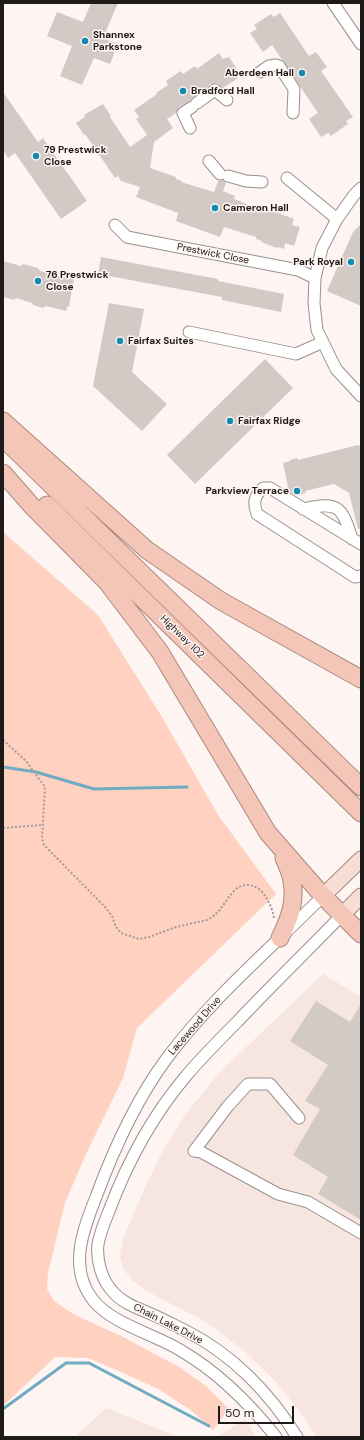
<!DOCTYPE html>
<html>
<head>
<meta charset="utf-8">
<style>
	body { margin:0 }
	#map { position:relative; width:364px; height:1440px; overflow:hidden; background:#fef4f1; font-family:"DM Sans",sans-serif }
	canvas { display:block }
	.frame { position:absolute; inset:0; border:4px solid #1e1a19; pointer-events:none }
	.scale { position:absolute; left:218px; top:1406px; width:76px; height:18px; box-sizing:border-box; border:2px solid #1e1a19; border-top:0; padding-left:5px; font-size:12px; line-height:14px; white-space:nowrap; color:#1e1a19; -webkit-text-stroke:3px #fef4f1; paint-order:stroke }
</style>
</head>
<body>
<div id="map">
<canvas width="364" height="1440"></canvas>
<div class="frame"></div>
<div class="scale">50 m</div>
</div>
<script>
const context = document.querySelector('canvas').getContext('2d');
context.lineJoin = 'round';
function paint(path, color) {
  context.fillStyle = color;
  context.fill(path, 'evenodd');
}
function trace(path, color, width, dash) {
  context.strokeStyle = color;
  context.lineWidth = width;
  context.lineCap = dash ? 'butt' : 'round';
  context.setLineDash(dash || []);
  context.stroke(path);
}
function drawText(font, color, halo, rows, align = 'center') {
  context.font = font + ' "DM Sans",sans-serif';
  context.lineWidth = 3;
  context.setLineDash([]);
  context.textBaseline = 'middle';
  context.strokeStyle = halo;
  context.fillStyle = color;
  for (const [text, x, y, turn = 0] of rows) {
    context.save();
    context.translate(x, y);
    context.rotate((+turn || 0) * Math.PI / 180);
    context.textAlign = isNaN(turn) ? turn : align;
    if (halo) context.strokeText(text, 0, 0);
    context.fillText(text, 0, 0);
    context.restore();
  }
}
paint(new Path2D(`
	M 323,974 L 361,997 L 361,1437 L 317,1437 L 297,1408 L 275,1381 L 242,1349 L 203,1320 L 148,1292 L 133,1281 L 124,1270 L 120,1256 L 123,1239 L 147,1183 L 164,1148 L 185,1115 L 220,1072 Z
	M 106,1408 L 179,1437 L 75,1437 Z
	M 245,1419 L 256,1437 L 216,1437 Z`), '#f7e5df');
paint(new Path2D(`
	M 3,532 L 98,615 L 162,717 L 218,815 L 276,894 L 137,1028 L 123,1078 L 86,1154 L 65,1203 L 48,1273 L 47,1289 L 54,1301 L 73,1314 L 123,1337 L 181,1368 L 207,1387 L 229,1409 L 213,1430 L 192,1411 L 160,1390 L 126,1374 L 88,1358 L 55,1357 L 3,1406 Z`), '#ffd1c1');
trace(new Path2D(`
	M 3,767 L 36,772 L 94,789 L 187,787
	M 3,1409 L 66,1363 L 89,1363 L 209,1426`), '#6fabc3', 3);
paint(new Path2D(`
	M 91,3 L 118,3 L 103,38 L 118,44 L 110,64 L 94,58 L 82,85 L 60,76 L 72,46 L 47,36 L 57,12 L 83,22 Z
	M 280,13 L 309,56 L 316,52 L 327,67 L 321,71 L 353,117 L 346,121 L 348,124 L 331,136 L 328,133 L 321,137 L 309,119 L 318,113 L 272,45 L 263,52 L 250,33 L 257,29 L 254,25 L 271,14 L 274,17 Z
	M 219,53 L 223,59 L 229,57 L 237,69 L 233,72 L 238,78 L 223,88 L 217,83 L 211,84 L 191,100 L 179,107 L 176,113 L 167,119 L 173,128 L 154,142 L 150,168 L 176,177 L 176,179 L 182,181 L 181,182 L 214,192 L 218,181 L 223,180 L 226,183 L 223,191 L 235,196 L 234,199 L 266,212 L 266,210 L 272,212 L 273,211 L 294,219 L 292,225 L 300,227 L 294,246 L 285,243 L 284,249 L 277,247 L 277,248 L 261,242 L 262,241 L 256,239 L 256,237 L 224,227 L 220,237 L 176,221 L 178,213 L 136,197 L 140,187 L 121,181 L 118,176 L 115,178 L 85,134 L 84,135 L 76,123 L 85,117 L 84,115 L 103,104 L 111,116 L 110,117 L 130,147 L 147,135 L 136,119 L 139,117 L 134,110 L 157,94 L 156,93 L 168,85 L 166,81 L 181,71 L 183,74 L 195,66 L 197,69 Z
	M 3,92 L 38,142 L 43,138 L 87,201 L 61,219 L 15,153 L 8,158 L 3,150 Z
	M 361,224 L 361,306 L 327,291 L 353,232 Z
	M 101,257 L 218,279 L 218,281 L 284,294 L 281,312 L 222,300 L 222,297 L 98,274 Z
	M 3,261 L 21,266 L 23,264 L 38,268 L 40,271 L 74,279 L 69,306 L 67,307 L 66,311 L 46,306 L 43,308 L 33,305 L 32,303 L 16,298 L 14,300 L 3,297 Z
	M 109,303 L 144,309 L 132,372 L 167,404 L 142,431 L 93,386 Z
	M 265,359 L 293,388 L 195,484 L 167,455 Z
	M 358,445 L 361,447 L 361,529 L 358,529 L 349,493 L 334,484 L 305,491 L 306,493 L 298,495 L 297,493 L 294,494 L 289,492 L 283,463 L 290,461 L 290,460 L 297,458 L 298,460 Z
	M 316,1001 L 350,1022 L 361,1004 L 361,1220 L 318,1194 L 328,1177 L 293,1155 L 320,1109 L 305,1101 L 328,1065 L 290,1041 Z`), '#d3cac6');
const minor = new Path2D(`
	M 333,3 L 361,44
	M 260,72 L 269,66 L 276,65 L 279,66 L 294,89 L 293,113
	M 197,103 L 215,90 L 227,100
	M 190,128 L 183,113 L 192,107
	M 209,161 L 220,174
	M 228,176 L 246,181 L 262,182
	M 287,178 L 337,219
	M 361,188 L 354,195 L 337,219 L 322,248 L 315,278 L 314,303 L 317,330 L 336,369 L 361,396
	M 115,225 L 127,237 L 298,270 L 315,278
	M 189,332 L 296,354 L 323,342
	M 303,509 C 338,501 342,506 352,539
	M 361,544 L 270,488 L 263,488 C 254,496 253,503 257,514 L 355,577 L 361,576
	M 299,1118 L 270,1084 L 248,1084 L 228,1106 L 194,1151 L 201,1152 L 278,1194 L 308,1202 L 361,1233
	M 276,1437 C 249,1403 218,1372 180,1350 C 154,1334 112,1324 93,1300 C 68,1268 83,1230 96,1197 C 113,1151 138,1097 167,1058 C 212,998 270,949 323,896
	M 297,1437 C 270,1393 232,1354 186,1331 C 174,1325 163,1319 151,1314 C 138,1308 124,1304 114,1293 C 102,1281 96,1261 98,1244 C 100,1233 105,1221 109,1211 C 127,1163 153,1115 186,1076 C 202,1057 220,1039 237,1022 C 271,986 307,951 341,916`);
const major = new Path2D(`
	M 323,896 L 361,859
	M 341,916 L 361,896`);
const highway = new Path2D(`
	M 3,421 L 147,550 L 221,601 L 361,679
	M 3,438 L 361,787
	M 3,473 L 31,505 L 107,582 L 160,652 L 268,833 L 323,896 L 361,934
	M 47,505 L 361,813
	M 280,938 C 289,919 296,903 292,881 C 291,873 287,865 284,858`);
trace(minor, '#99918e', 13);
trace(major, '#a98a80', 17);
trace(highway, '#a98a80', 19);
trace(new Path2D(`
	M 3,740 L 26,761 L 45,787 L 42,838 L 44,845 L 106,908 L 112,916 L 116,927 L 121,933 L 139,939 L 149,937 L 176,927 L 207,920 C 221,913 225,900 235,890 C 243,882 256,884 263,893 C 269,901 272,908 274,918
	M 3,828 L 42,825`), '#a39b99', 2, [2, 2]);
trace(minor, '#fff', 11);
trace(major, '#f8ddd4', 15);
trace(highway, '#f4c6b7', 17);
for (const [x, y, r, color] of [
	[85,41,4,"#158aae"],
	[302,73,4,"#158aae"],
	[183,91,4,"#158aae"],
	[36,156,4,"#158aae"],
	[215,208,4,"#158aae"],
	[351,262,4,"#158aae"],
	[38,281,4,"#158aae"],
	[120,341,4,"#158aae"],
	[230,421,4,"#158aae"],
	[297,491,4,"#158aae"]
]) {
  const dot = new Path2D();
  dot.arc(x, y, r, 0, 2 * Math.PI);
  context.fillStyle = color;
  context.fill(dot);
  trace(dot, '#fef4f1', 1.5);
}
drawText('bold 10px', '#1e1a19', '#fef4f1', [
	["Shannex",93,35],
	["Parkstone",93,47],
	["Aberdeen Hall",294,73,"right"],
	["Bradford Hall",191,91],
	["79 Prestwick",44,150],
	["Close",44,162],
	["Cameron Hall",223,208],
	["Park Royal",343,262,"right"],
	["76 Prestwick",46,275],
	["Close",46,287],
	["Fairfax Suites",128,341],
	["Fairfax Ridge",238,421],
	["Parkview Terrace",289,491,"right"]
], 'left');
drawText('10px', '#1e1a19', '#fef4f1', [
	["Prestwick Close",213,254,11],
	["Highway 102",182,637,44],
	["Lacewood Drive",195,1026,-49],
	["Chain Lake Drive",168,1324,27]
]);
</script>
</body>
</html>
